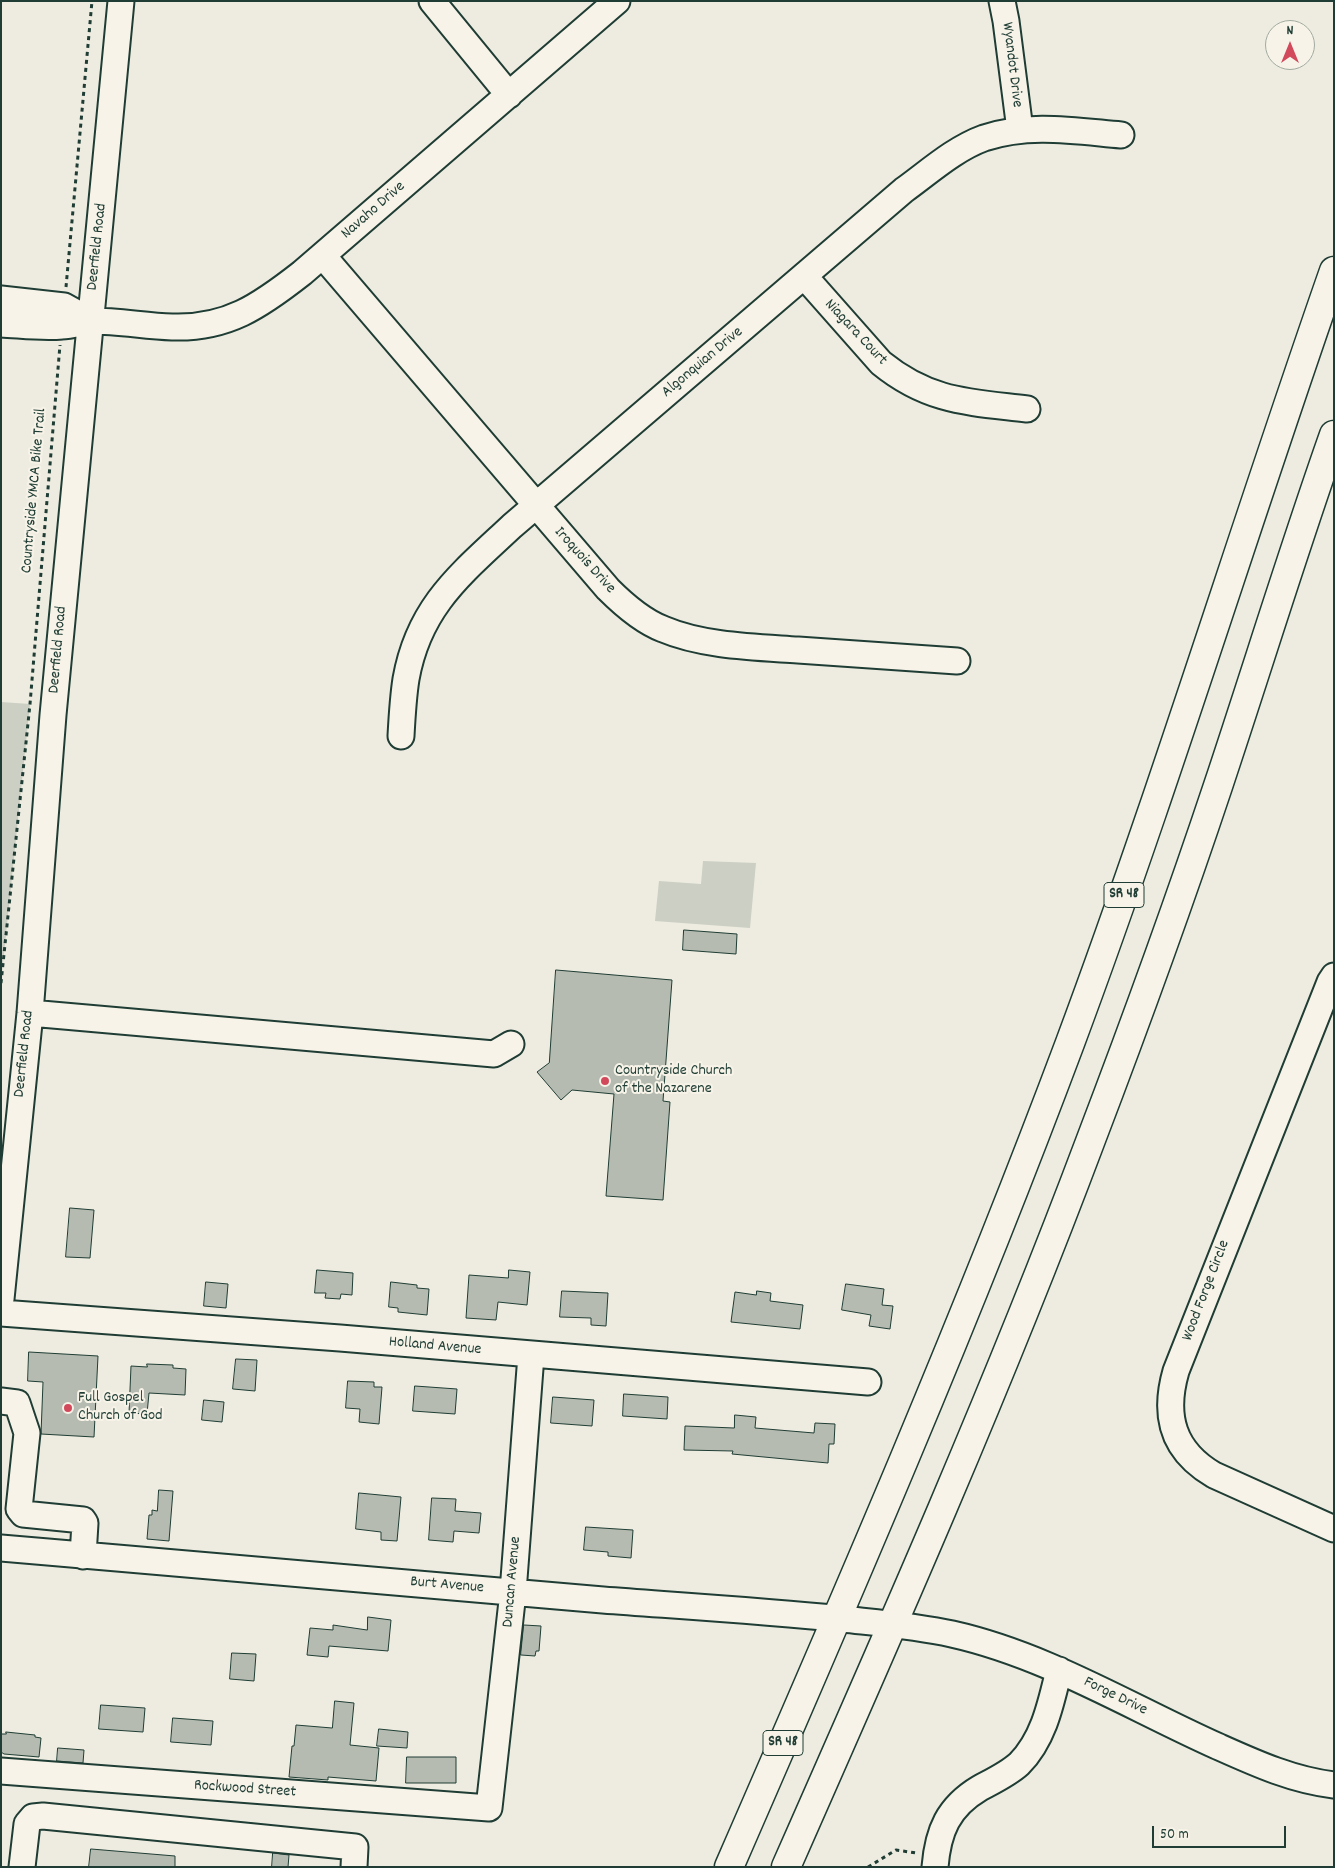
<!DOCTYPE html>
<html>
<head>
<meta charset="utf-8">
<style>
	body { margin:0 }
	#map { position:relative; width:1335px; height:1868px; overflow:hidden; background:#eeece1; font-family:Dekko,sans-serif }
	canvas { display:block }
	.frame { position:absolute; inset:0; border:2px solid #1f3d34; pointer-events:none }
	.north { position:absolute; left:1265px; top:20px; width:50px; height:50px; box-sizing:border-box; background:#f7f3e8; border:1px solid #a1aaa0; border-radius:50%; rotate:0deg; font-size:14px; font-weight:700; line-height:20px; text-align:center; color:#1f3d34 }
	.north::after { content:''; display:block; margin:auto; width:18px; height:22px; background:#d1495b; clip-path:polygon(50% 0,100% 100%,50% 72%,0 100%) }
	.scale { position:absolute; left:1152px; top:1826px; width:134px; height:22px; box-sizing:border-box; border:2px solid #1f3d34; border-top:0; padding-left:6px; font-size:15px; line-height:18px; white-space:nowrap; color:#1f3d34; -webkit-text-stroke:4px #f7f3e8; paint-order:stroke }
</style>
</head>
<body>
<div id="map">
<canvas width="1335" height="1868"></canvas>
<div class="frame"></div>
<div class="north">N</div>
<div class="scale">50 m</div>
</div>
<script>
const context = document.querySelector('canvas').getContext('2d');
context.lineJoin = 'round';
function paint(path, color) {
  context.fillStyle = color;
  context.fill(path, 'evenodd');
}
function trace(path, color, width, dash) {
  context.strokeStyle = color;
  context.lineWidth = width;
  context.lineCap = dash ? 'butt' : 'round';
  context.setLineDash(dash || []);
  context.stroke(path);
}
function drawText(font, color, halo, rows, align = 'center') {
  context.font = font + ' Dekko,sans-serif';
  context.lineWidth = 4;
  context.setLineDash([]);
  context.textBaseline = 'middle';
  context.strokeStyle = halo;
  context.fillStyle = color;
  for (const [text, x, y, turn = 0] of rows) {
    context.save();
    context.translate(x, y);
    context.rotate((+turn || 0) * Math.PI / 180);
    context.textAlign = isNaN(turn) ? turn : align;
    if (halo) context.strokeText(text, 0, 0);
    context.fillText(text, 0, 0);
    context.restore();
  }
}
paint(new Path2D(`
	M 1,702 L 30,704 L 1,983 Z
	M 703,861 L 756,863 L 750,928 L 655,921 L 659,881 L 701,884 Z`), '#cccfc4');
const building = new Path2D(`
	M 684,930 L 737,934 L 736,954 L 683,950 Z
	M 556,970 L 672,980 L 663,1101 L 670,1102 L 663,1200 L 606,1196 L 614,1094 L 572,1090 L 561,1100 L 537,1072 L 549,1063 Z
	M 70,1208 L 94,1210 L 90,1258 L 66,1257 Z
	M 317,1270 L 353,1273 L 352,1295 L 341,1294 L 340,1299 L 325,1298 L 326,1293 L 315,1293 Z
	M 509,1270 L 530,1272 L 527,1305 L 498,1302 L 496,1320 L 466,1318 L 469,1275 L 508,1278 Z
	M 206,1282 L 228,1284 L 226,1308 L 204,1306 Z
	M 391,1282 L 417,1285 L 417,1288 L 429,1289 L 427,1315 L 398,1312 L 398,1308 L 389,1307 Z
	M 846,1284 L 884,1289 L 882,1305 L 893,1306 L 890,1329 L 869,1326 L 871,1315 L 842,1310 Z
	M 562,1291 L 608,1293 L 606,1326 L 591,1325 L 591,1318 L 560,1317 Z
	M 757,1291 L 771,1293 L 770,1301 L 803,1305 L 800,1329 L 731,1322 L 735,1292 L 756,1295 Z
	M 29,1352 L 98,1356 L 94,1437 L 41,1434 L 43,1382 L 28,1381 Z
	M 236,1359 L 257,1360 L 255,1391 L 233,1389 Z
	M 147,1364 L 173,1365 L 173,1368 L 186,1369 L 185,1395 L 149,1393 L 147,1414 L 129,1413 L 131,1366 L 147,1367 Z
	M 348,1381 L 374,1382 L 374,1387 L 382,1387 L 379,1424 L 359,1422 L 360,1409 L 346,1408 Z
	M 415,1386 L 457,1389 L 455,1414 L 413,1411 Z
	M 624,1394 L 668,1397 L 667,1419 L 623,1416 Z
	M 553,1397 L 594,1400 L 592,1426 L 551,1423 Z
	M 204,1400 L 224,1402 L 222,1422 L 202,1420 Z
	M 735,1415 L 756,1417 L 755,1428 L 814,1433 L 815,1423 L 835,1424 L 834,1444 L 829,1444 L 828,1463 L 732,1454 L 733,1451 L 684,1450 L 685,1426 L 734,1428 Z
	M 159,1490 L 173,1491 L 169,1541 L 147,1539 L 149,1515 L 152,1515 L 152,1510 L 157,1511 Z
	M 359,1493 L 401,1497 L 397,1541 L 381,1540 L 381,1532 L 356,1529 Z
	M 432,1498 L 456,1499 L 455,1511 L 481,1513 L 479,1533 L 454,1531 L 453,1542 L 429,1540 Z
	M 586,1527 L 633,1530 L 631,1558 L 608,1556 L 608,1552 L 584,1550 Z
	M 368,1617 L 391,1620 L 388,1651 L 329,1646 L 328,1657 L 307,1655 L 310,1628 L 333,1630 L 333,1625 L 367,1630 Z
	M 524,1625 L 541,1626 L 539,1651 L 536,1651 L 535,1656 L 521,1655 Z
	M 232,1653 L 256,1654 L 254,1681 L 230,1679 Z
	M 335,1701 L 354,1703 L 350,1745 L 379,1748 L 376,1781 L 328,1777 L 328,1780 L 289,1777 L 292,1746 L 294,1746 L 296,1725 L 332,1728 Z
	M 101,1705 L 145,1708 L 143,1732 L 99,1729 Z
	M 173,1718 L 213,1721 L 211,1745 L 171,1742 Z
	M 379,1729 L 408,1732 L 407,1748 L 377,1746 Z
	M 6,1732 L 35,1735 L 35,1737 L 41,1738 L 39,1757 L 4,1754 L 1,1752 L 1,1734 L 6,1734 Z
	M 58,1748 L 84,1750 L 83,1763 L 57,1761 Z
	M 407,1757 L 456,1757 L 456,1783 L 406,1783 Z
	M 91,1849 L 175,1856 L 175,1867 L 89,1867 Z
	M 273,1853 L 289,1855 L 288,1867 L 272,1867 Z`);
paint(building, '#b5bbb0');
trace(building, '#1f3d34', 1);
const minor = new Path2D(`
	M 432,1 L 509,95
	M 1002,1 L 1006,21 L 1020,130
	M 323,256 L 608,589 C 624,605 642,621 663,629 C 703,646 754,647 798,650 C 851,654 904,657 957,661
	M 805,277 L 881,363 C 929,402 969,402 1027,409
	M 1,299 L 64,306 L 91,321
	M 1,324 C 21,325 42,328 62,326 C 72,326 82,322 92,321 C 119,321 145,326 172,327 C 227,329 260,306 302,273 L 617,1
	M 401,736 C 402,717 403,698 406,679 C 419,606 461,574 512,526 L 904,190 C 929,172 954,149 984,138 C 1029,123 1075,131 1121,135
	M 1334,976 L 1330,982 L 1176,1371 C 1163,1416 1173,1451 1214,1475 L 1334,1529
	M 30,1013 L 494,1054 L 511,1044
	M 1,1299 L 30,1013 L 53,715 L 121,1
	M 1,1313 L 340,1338 L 868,1382
	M 1,1401 L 17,1403 L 27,1433 L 19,1509 L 23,1514 L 83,1520 L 85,1523 L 83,1556
	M 1,1548 C 202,1565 403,1583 603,1600 C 683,1606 763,1611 843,1619 C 879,1623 916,1626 952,1634 C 1046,1655 1130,1707 1217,1746 C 1255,1763 1292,1780 1334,1785
	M 1,1771 L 489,1808 L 513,1592 L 531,1355
	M 22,1867 L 27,1824 L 33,1817 L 43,1816 L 355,1847 L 354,1867
	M 935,1867 C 938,1831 948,1807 980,1788 C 993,1781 1008,1774 1019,1764 C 1044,1739 1051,1703 1059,1670`);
const highway = new Path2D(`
	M 729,1867 C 848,1594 966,1321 1070,1043 C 1165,788 1244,528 1334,271
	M 786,1867 C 892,1627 998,1387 1090,1142 C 1135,1024 1178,906 1218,786 C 1257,669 1293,551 1334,435`);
trace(minor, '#1f3d34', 29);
trace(highway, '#1f3d34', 31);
trace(new Path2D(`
	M 66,287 L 92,1
	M 1,983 L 30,704 L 60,345
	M 868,1867 L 896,1850 L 916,1853`), '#1f3d34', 3, [4, 4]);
trace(minor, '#f7f3e8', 25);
trace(highway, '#f7f3e8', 28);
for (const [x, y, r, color] of [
	[605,1081,5,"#d1495b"],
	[68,1408,5,"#d1495b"]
]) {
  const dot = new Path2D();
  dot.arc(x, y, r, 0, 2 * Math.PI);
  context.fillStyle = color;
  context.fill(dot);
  trace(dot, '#f7f3e8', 2);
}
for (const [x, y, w] of [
	[1124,895,40],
	[783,1743,40]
]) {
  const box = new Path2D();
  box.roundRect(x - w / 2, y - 12.5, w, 25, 4);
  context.fillStyle = '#f7f3e8';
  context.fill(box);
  trace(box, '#1f3d34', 1);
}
drawText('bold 15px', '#1f3d34', null, [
	["SR 48",1124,895],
	["SR 48",783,1743]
]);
drawText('16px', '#1f3d34', '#f7f3e8', [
	["Wyandot Drive",1011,65,83],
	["Navaho Drive",374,211,-41],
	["Deerfield Road",98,247,-84],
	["Niagara Court",855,333,47],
	["Algonquian Drive",703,363,-40],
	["Countryside YMCA Bike Trail",35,491,-85],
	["Iroquois Drive",584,561,48],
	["Deerfield Road",59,650,-85],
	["Deerfield Road",25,1054,-84],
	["Wood Forge Circle",1207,1291,-69],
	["Holland Avenue",435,1347,5],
	["Duncan Avenue",513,1582,-85],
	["Burt Avenue",447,1586,5],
	["Forge Drive",1115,1697,26],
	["Rockwood Street",245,1790,4]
]);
drawText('16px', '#1f3d34', '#f7f3e8', [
	["Countryside Church",615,1072],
	["of the Nazarene",615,1090],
	["Full Gospel",78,1399],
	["Church of God",78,1417]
], 'left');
</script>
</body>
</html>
